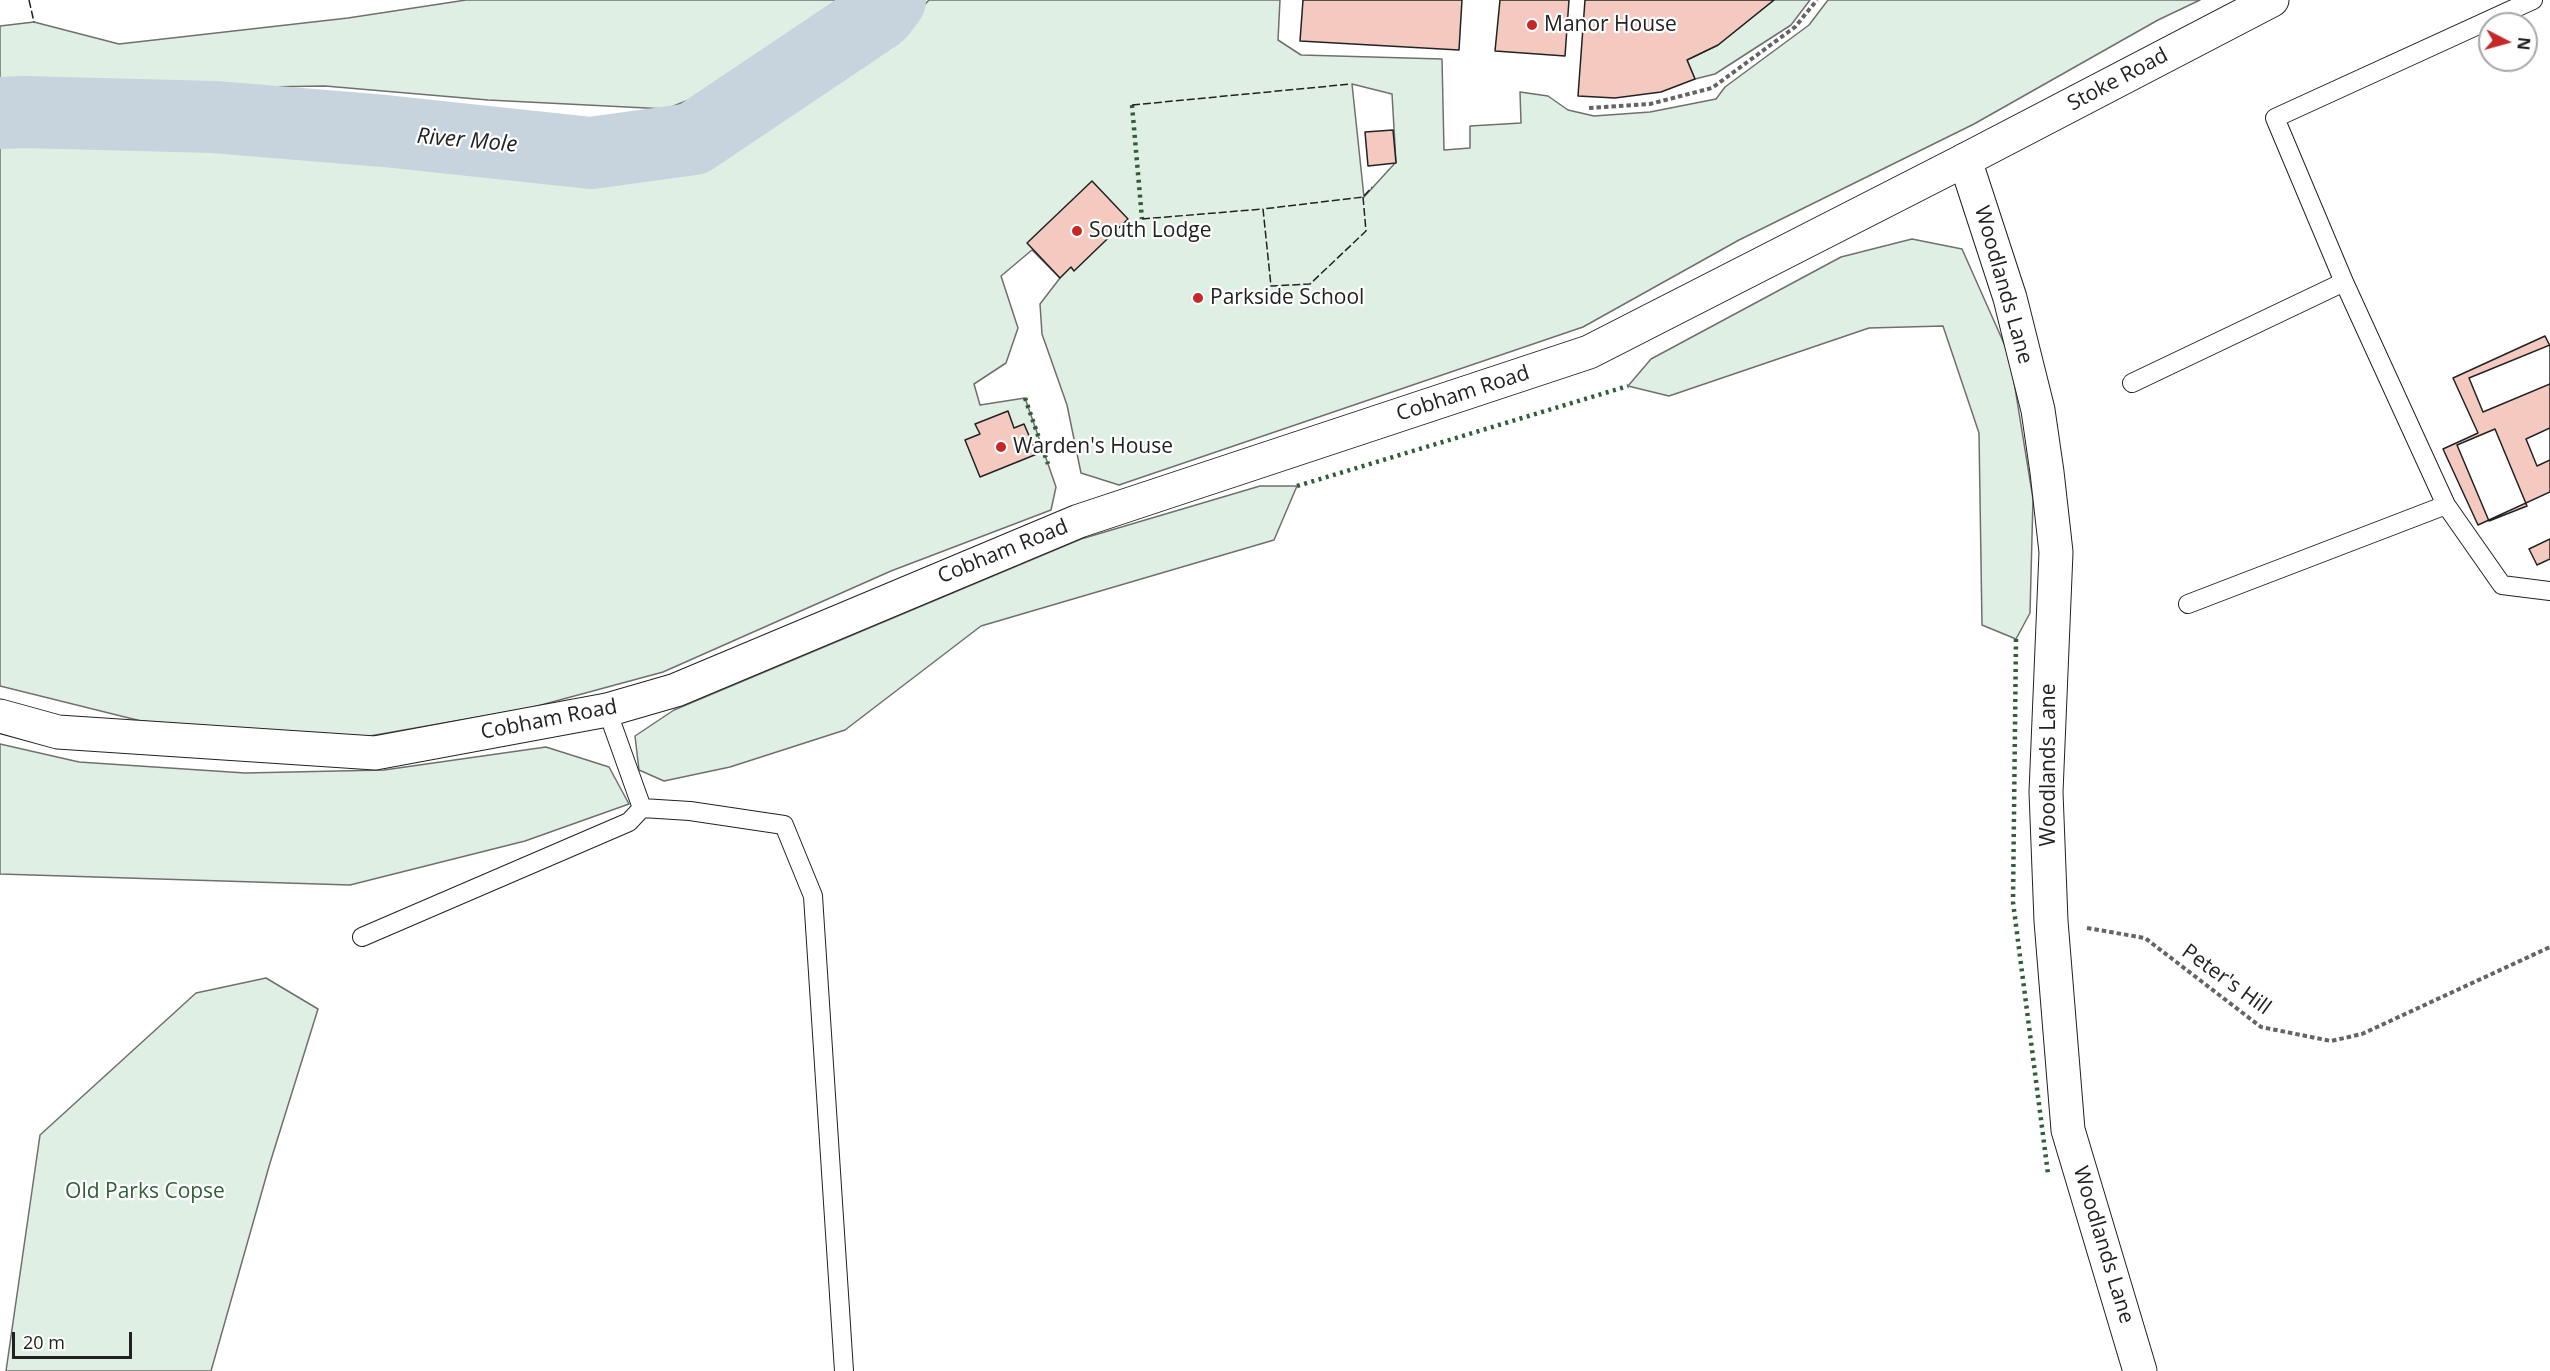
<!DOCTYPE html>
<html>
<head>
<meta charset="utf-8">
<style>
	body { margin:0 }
	#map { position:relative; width:2550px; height:1371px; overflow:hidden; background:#fff; font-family:"Open Sans",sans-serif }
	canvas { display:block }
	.north { position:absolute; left:2478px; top:12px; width:60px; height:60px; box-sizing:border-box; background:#fff; border:2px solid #a7a7a7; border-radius:50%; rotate:96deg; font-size:16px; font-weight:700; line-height:24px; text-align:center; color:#222 }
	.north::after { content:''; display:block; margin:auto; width:21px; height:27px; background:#c62828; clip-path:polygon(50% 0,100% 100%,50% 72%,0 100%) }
	.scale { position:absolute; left:12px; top:1332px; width:120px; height:27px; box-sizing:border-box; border:3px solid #222; border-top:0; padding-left:8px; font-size:18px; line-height:21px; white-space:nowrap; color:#222; -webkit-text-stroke:4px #fff; paint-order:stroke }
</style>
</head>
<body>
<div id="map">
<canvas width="2550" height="1371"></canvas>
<div class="north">N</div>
<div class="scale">20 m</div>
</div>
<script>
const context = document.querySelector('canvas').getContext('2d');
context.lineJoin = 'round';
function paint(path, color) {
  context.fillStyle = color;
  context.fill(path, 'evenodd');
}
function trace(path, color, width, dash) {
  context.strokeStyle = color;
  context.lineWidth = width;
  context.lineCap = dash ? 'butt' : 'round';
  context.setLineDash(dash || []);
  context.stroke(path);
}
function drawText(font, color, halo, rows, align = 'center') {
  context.font = font + ' "Open Sans",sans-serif';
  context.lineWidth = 4.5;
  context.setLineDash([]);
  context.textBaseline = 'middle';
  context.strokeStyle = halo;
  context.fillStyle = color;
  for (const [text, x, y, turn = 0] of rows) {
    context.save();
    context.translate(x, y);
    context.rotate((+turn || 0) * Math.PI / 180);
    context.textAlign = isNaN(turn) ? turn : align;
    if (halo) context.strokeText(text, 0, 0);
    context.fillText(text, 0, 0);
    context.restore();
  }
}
const green = new Path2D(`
	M 466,0 L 841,0 L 764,70 L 666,109 L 488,100 L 325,86 L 132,89 L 0,98 L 0,26 L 34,22 L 119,44 L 348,18 Z
	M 929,0 L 1280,0 L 1278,40 L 1301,55 L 1442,59 L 1444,150 L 1470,148 L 1470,126 L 1521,123 L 1520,92 L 1548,96 L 1568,110 L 1594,116 L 1650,112 L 1716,99 L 1725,87 L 1809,25 L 1828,0 L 2200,0 L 2158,20 L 1974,124 L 1739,240 L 1583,327 L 1119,485 L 1081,473 L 1067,405 L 1042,334 L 1040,304 L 1060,278 L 1032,250 L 1001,276 L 1018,328 L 1006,363 L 974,384 L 980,405 L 1025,398 L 1056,487 L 1051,510 L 891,571 L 663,672 L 530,708 L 358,738 L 141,721 L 0,686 L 0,137 L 76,134 L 281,145 L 502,174 L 627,175 L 705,158 L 892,38 ZM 1352,84 L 1392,94 L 1396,162 L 1364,197 Z
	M 1774,0 L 1810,0 L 1791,25 L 1715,74 L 1695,79 L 1687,60 L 1718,45 Z
	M 1912,239 L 1962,249 L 2010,357 L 2033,499 L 2030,613 L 2016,639 L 1982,625 L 1979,433 L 1943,326 L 1869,328 L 1669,396 L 1628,386 L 1651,359 L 1841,257 Z
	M 1260,486 L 1297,486 L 1274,540 L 981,626 L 845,730 L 730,767 L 664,781 L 639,770 L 635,736 L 674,710 L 1081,539 Z
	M 0,744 L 79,762 L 245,773 L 384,770 L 546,747 L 609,767 L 629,804 L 525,841 L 350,885 L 0,874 Z
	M 266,978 L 318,1009 L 270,1163 L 211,1371 L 6,1371 L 40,1135 L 196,993 Z`);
paint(green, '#e0efe3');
trace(green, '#6f6f6f', 1.5);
trace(new Path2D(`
	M 0,113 L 24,112 L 214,117 L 385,131 L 591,153 L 693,139 L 879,14 L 890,0`), '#c7d3dd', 72);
const building = new Path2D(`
	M 1303,0 L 1462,0 L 1459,50 L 1300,41 Z
	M 1500,0 L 1569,0 L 1565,56 L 1495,51 Z
	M 1585,0 L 1774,0 L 1718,45 L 1687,60 L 1695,79 L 1661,92 L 1615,98 L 1578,96 Z
	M 1393,130 L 1396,163 L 1368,166 L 1365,132 Z
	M 1092,181 L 1128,219 L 1074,271 L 1071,267 L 1060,278 L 1027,243 Z
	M 2545,336 L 2550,346 L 2550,492 L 2478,525 L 2443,449 L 2478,433 L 2453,378 Z
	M 2550,345 L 2550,384 L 2483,412 L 2469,378 Z
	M 1008,411 L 1014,428 L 1024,424 L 1037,454 L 980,477 L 965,440 L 980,434 L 975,424 Z
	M 2550,428 L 2550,460 L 2537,466 L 2526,439 Z
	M 2495,429 L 2527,506 L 2489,521 L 2457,445 Z
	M 2550,539 L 2550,559 L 2537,565 L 2529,549 Z`);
paint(building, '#f3c9c0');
trace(building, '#222', 1.5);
const service = new Path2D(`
	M 2533,0 L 2275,118 L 2344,282 L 2446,505 L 2502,585 L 2550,591
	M 2132,383 L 2344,282
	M 2188,604 L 2446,505
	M 607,710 L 642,808 L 690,811 L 784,825 L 813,896 L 844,1371
	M 362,937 L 629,822 L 642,808`);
const tertiary = new Path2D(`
	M 0,716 L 58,732 L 375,753 L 607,710 L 676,690 L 1079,521 L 1589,352 L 1965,160`);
const primary = new Path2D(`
	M 2140,1371 L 2068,1130 L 2051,921 L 2046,792 L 2056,552 L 2047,472 L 2038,410 L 2010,298 L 1965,160 L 2272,0`);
trace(service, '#222', 20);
trace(tertiary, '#222', 35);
trace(primary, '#222', 35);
trace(new Path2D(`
	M 1589,108 L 1650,104 L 1712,88 L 1795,27 L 1817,0
	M 2087,928 L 2145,938 L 2261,1027 L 2331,1041 L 2362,1034 L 2550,947`), '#646464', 4, [4.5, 3]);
trace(service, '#fff', 18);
trace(tertiary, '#fff', 33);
trace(primary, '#fff', 33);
trace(new Path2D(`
	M 1132,105 L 1142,219
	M 1025,398 L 1048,464
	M 1297,486 L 1628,386
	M 2016,639 L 2013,902 L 2048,1174`), '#2f5e38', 4.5, [3, 4.5]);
trace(new Path2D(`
	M 29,0 L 34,22
	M 1132,105 L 1351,84
	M 1363,197 L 1366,231 L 1310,284 L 1271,286 L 1263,209 L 1363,197 L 1372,187
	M 1142,219 L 1263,209`), '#222', 1.5, [8, 3]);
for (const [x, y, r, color] of [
	[1532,25,6,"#c62828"],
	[1077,231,6,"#c62828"],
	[1198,298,6,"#c62828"],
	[1001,447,6,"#c62828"]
]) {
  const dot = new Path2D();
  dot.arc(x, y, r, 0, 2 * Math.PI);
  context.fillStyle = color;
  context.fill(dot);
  trace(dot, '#fff', 2);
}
drawText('21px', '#222', '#fff', [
	["Manor House",1544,25],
	["South Lodge",1089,231],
	["Parkside School",1210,298],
	["Warden's House",1013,447]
], 'left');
drawText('21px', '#222', '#fff', [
	["Stoke Road",2118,80,-28],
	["Woodlands Lane",2003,285,74],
	["Cobham Road",1463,394,-18],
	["Cobham Road",1003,552,-22],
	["Cobham Road",549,720,-11],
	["Woodlands Lane",2049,765,-90],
	["Peter's Hill",2226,980,36],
	["Woodlands Lane",2103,1245,73]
]);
drawText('21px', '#2f5e38', '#fff', [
	["Old Parks Copse",145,1192]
]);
drawText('italic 22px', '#222', '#fff', [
	["River Mole",467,141,5]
]);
</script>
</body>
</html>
